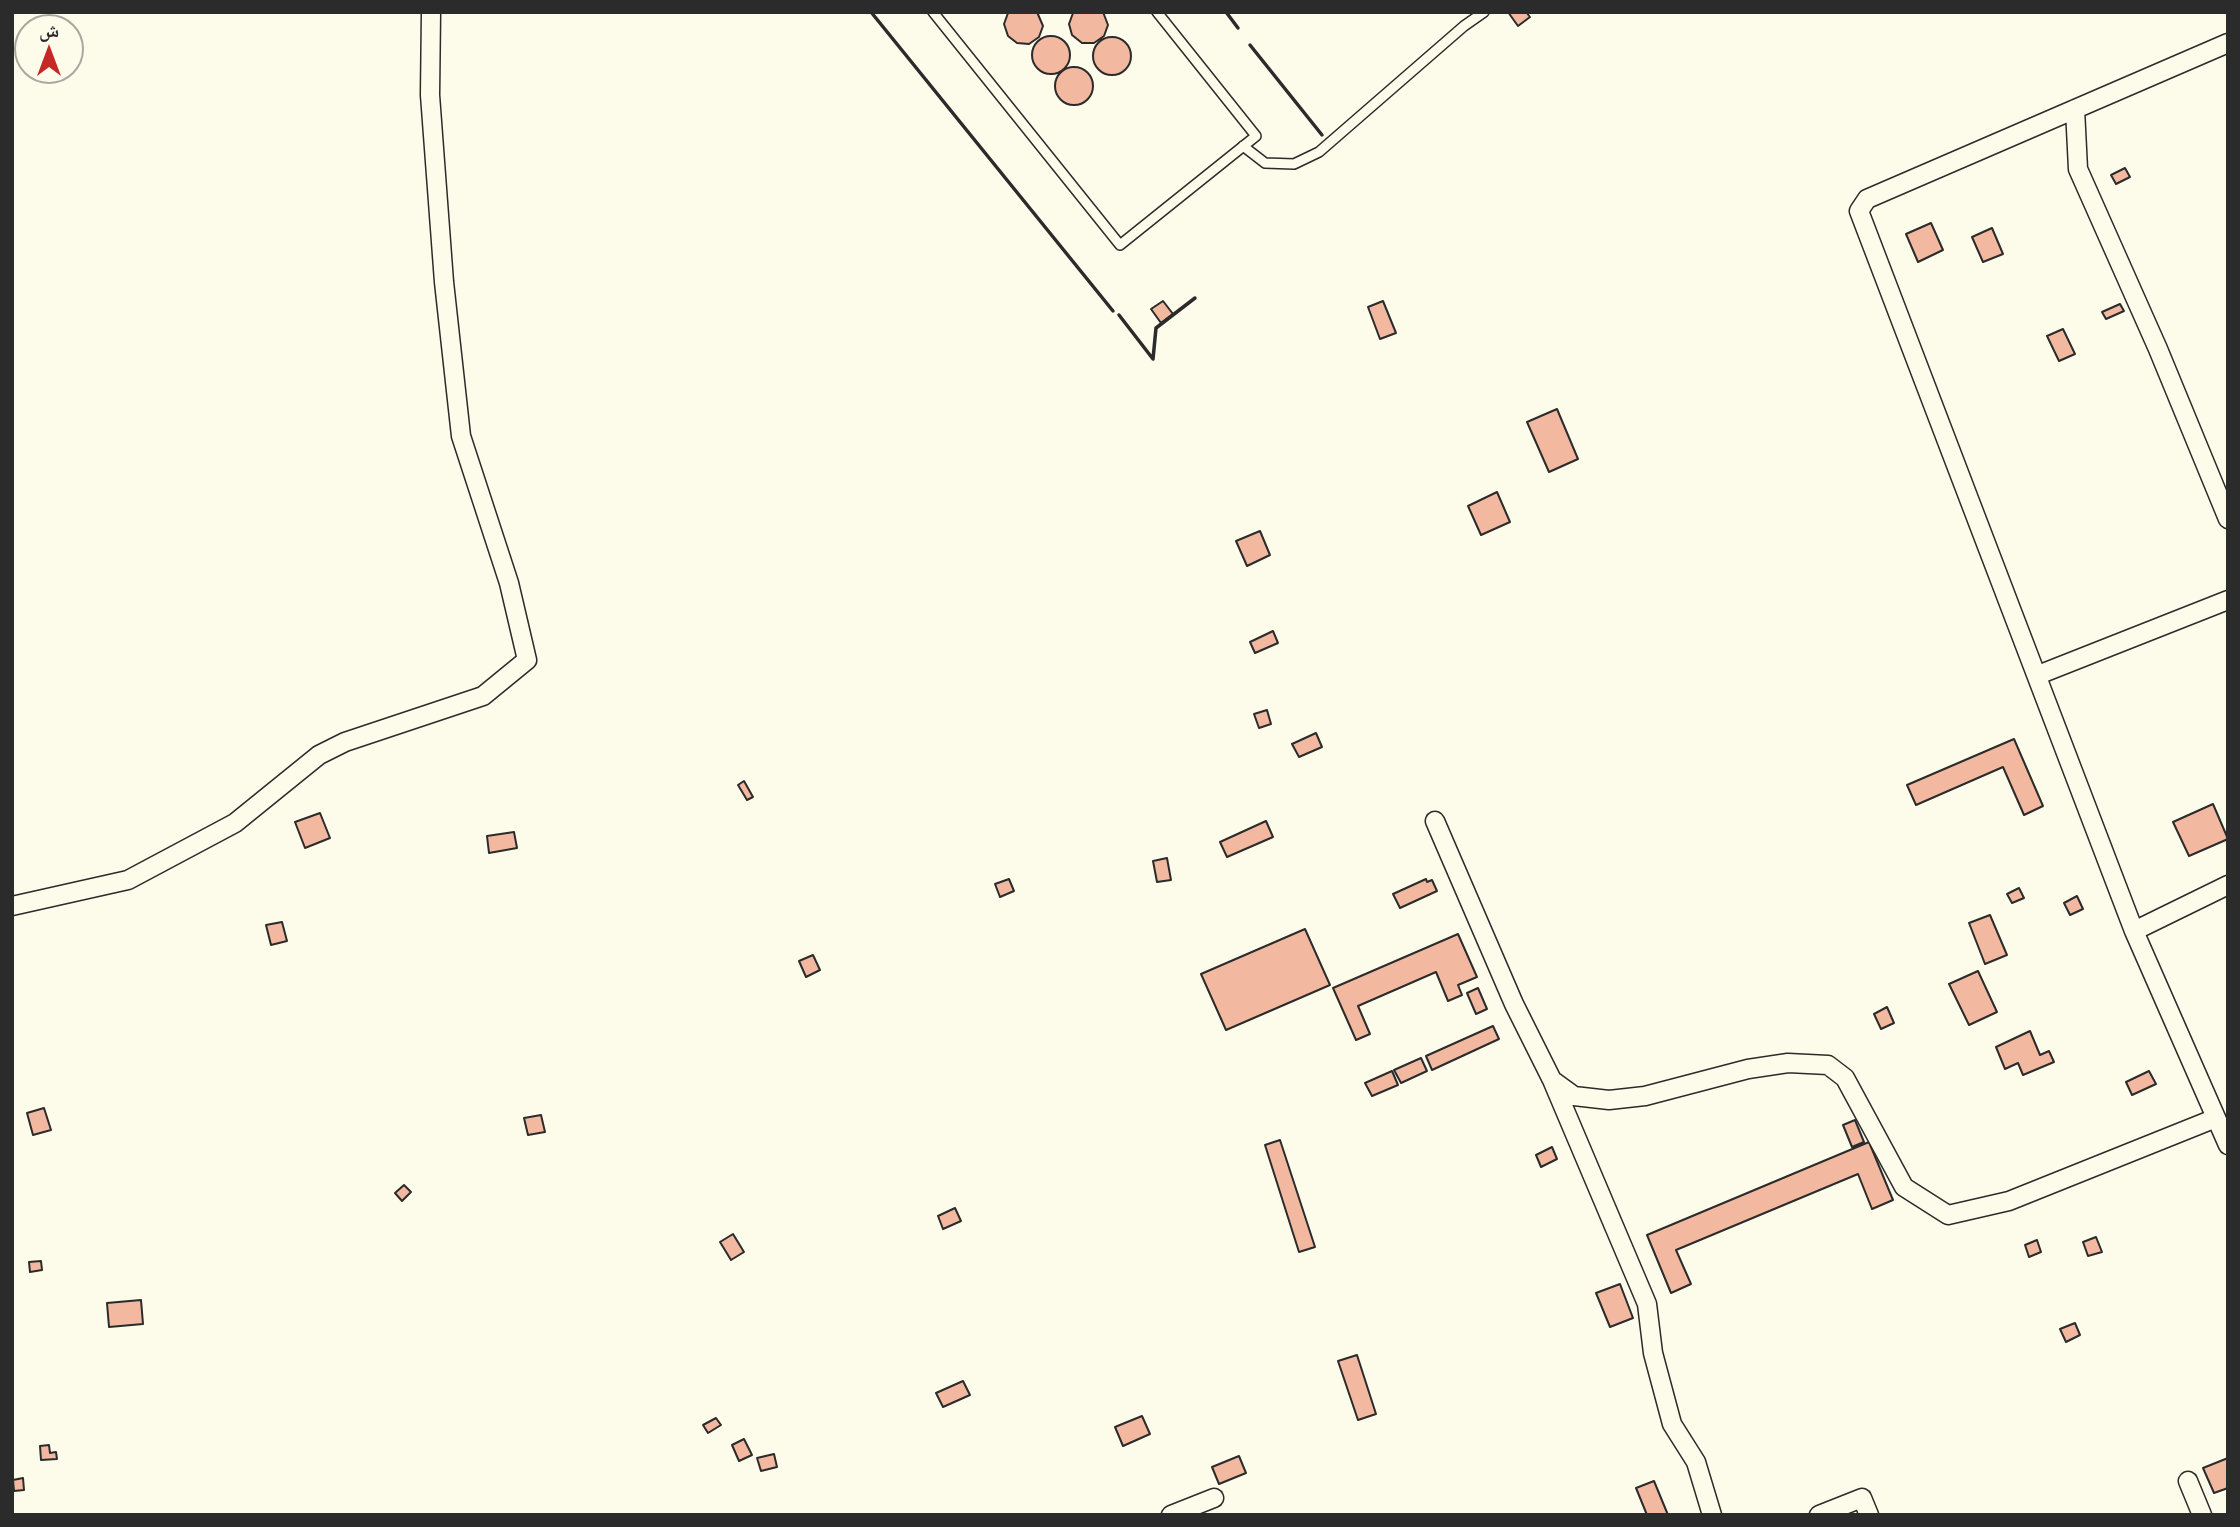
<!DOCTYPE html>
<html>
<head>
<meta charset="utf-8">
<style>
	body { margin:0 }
	#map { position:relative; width:2240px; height:1527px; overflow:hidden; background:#fdfbea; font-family:"Public Sans","Noto Naskh Arabic",sans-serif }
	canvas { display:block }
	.frame { position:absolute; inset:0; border:14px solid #2b2b2b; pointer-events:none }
	.north { position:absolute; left:14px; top:14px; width:70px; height:70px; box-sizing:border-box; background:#fdfbea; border:2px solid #a9a89e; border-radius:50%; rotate:0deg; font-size:19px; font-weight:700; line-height:28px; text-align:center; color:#2b2b2b }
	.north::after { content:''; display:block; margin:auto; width:24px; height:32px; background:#c62828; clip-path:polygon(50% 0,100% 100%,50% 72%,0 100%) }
</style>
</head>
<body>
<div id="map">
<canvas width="2240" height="1527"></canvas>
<div class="frame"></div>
<div class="north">ش</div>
</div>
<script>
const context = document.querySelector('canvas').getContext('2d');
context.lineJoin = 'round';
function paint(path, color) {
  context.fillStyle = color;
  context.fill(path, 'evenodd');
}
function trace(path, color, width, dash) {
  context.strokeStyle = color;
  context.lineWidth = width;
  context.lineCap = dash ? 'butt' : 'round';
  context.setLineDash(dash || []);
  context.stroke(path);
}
const building = new Path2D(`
	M 1037,12 L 1043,26 L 1039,37 L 1029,44 L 1017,43 L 1008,36 L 1004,24 L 1008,13 Z
	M 1103,12 L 1108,25 L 1104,36 L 1094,43 L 1082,43 L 1072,35 L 1069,24 L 1073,13 Z
	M 1508,12 L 1526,12 L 1530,17 L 1518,26 Z
	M1032 55a19 19 0 1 1 38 0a19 19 0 1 1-38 0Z
	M1093 56a19 19 0 1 1 38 0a19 19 0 1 1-38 0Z
	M1055 86a19 19 0 1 1 38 0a19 19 0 1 1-38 0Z
	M 2125,168 L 2130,177 L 2116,184 L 2111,175 Z
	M 1931,223 L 1943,250 L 1918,262 L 1906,234 Z
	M 1992,228 L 2003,254 L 1983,262 L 1972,237 Z
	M 1163,301 L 1173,314 L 1161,323 L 1151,309 Z
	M 1383,301 L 1396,333 L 1380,339 L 1368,307 Z
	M 2120,304 L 2124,311 L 2106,319 L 2102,312 Z
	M 2063,329 L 2075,354 L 2059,361 L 2047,336 Z
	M 1557,409 L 1578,459 L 1549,472 L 1527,422 Z
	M 1497,492 L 1510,522 L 1481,535 L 1468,506 Z
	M 1260,531 L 1270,555 L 1247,566 L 1236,541 Z
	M 1273,631 L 1278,643 L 1255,653 L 1250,642 Z
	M 1267,710 L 1271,724 L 1259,728 L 1254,714 Z
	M 1316,733 L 1322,747 L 1299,757 L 1292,744 Z
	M 2014,739 L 2043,806 L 2024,815 L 2003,767 L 1916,805 L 1907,785 Z
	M 744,781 L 753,797 L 747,800 L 738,785 Z
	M 2213,804 L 2228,839 L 2189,856 L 2173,822 Z
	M 320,813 L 330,838 L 305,848 L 295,822 Z
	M 1266,821 L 1273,837 L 1227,857 L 1220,842 Z
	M 514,832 L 517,848 L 489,853 L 487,836 Z
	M 1167,858 L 1171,880 L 1157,882 L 1153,861 Z
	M 1009,879 L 1014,891 L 1000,897 L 995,884 Z
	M 1426,879 L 1427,882 L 1432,880 L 1437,891 L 1400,908 L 1393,894 Z
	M 2019,888 L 2024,898 L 2012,903 L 2007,894 Z
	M 2077,896 L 2083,909 L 2070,915 L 2064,903 Z
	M 1990,915 L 2007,955 L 1985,964 L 1969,923 Z
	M 282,922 L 287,941 L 271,945 L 266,925 Z
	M 1305,929 L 1330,985 L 1226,1030 L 1201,974 Z
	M 1458,934 L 1477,977 L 1458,985 L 1462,995 L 1448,1001 L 1436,972 L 1358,1006 L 1370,1034 L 1356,1040 L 1333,988 Z
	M 813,955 L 820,970 L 806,977 L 799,961 Z
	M 1978,971 L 1997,1012 L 1969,1025 L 1949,984 Z
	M 1478,988 L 1487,1009 L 1476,1014 L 1467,993 Z
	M 1887,1007 L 1894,1023 L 1881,1029 L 1874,1014 Z
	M 1493,1026 L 1499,1039 L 1432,1070 L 1426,1056 Z
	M 2030,1031 L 2040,1055 L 2049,1051 L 2054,1062 L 2023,1075 L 2018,1063 L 2005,1069 L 1996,1047 Z
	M 1421,1058 L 1427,1071 L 1401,1083 L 1394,1070 Z
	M 1392,1071 L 1398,1085 L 1372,1096 L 1365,1083 Z
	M 2149,1071 L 2156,1084 L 2132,1095 L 2126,1082 Z
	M 44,1108 L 51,1130 L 33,1135 L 27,1113 Z
	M 541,1115 L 545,1132 L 528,1135 L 524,1118 Z
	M 1855,1120 L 1864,1142 L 1852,1147 L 1843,1125 Z
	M 1280,1140 L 1315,1247 L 1299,1252 L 1265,1145 Z
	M 1869,1142 L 1893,1200 L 1872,1209 L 1858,1174 L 1676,1250 L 1691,1284 L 1671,1293 L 1647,1235 Z
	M 1552,1147 L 1557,1159 L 1541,1167 L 1536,1155 Z
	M 404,1185 L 411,1192 L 402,1201 L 395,1193 Z
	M 955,1208 L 961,1221 L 943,1229 L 938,1216 Z
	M 733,1234 L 744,1252 L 731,1260 L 720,1242 Z
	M 2096,1237 L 2102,1252 L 2088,1256 L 2083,1242 Z
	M 2037,1240 L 2041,1252 L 2029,1257 L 2025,1245 Z
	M 41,1261 L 42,1270 L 30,1272 L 29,1262 Z
	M 1620,1284 L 1633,1318 L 1610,1327 L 1596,1293 Z
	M 141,1300 L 143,1324 L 109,1327 L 107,1303 Z
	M 2075,1323 L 2080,1335 L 2066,1342 L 2060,1329 Z
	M 1357,1355 L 1376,1414 L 1358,1420 L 1338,1361 Z
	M 963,1381 L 970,1395 L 943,1407 L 936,1393 Z
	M 1142,1416 L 1150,1434 L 1123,1446 L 1115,1427 Z
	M 716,1418 L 721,1425 L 708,1433 L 703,1425 Z
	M 744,1439 L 752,1455 L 739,1461 L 732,1445 Z
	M 49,1445 L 50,1453 L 56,1452 L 57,1459 L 41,1460 L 40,1446 Z
	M 774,1454 L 777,1467 L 761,1471 L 757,1458 Z
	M 1239,1456 L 1246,1473 L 1219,1484 L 1212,1467 Z
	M 2228,1458 L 2228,1488 L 2214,1493 L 2203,1468 Z
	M 23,1478 L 24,1490 L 14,1491 L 13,1480 Z
	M 1654,1481 L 1668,1515 L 1647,1515 L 1636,1488 Z`);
paint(building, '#f2b8a0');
trace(building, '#2b2b2b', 2);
const lane = new Path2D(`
	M 933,12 L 1120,245 L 1256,136 L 1157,12
	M 1243,146 L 1265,163 L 1294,164 L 1319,152 L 1464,26 L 1484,12`);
const street = new Path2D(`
	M 2228,43 L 1867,199 L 1859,211 L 2134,931 L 2228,1145
	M 2075,109 L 2078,169 L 2158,349 L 2228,519
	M 2038,675 L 2228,600
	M 1435,821 L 1514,1004 L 1552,1080 L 1574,1096 L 1609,1100 L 1645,1096 L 1748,1069 L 1788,1063 L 1828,1065 L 1845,1078 L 1904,1187 L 1948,1215 L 2009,1201 L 2216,1118
	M 12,906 L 128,880 L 235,823 L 319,755 L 345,742 L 483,696 L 527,660 L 509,583 L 461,436 L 444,282 L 430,95 L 431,12
	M 2134,931 L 2228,885
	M 1552,1080 L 1647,1304 L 1653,1353 L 1672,1424 L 1696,1462 L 1712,1515
	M 2188,1481 L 2202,1515
	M 1171,1515 L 1214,1498
	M 1819,1515 L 1862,1498 L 1869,1515`);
trace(lane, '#2b2b2b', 12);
trace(street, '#2b2b2b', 21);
trace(lane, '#fdfbea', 9);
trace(street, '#fdfbea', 18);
trace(new Path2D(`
	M 871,12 L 1113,311
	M 1226,12 L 1238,28
	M 1250,45 L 1322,135
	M 1119,315 L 1153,359 L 1156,328 L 1195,298`), '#2b2b2b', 3.5);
</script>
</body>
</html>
